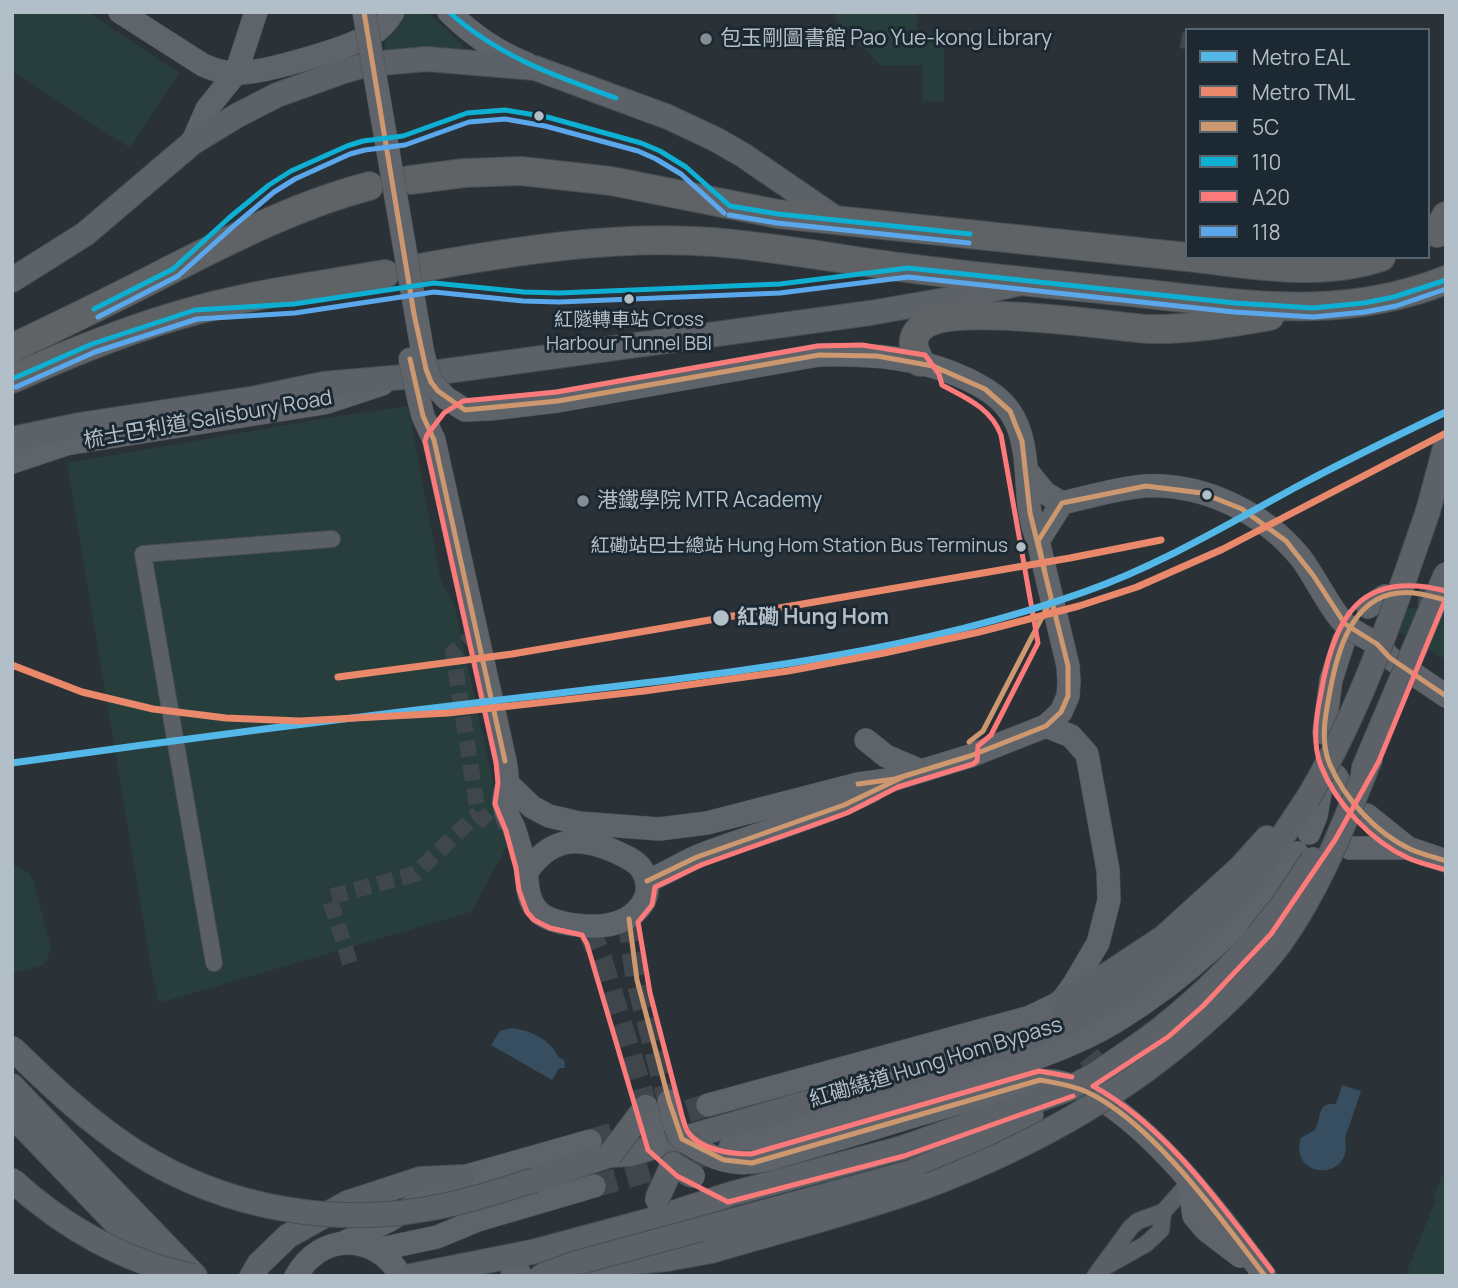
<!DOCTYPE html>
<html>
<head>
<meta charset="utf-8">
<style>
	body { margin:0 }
	#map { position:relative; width:1458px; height:1288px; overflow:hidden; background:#2a3237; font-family:Manrope,sans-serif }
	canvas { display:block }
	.frame { position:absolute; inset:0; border:14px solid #b3bfc8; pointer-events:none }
	.legend { position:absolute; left:1185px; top:28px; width:245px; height:231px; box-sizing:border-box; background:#1d2932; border:2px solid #59656e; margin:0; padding:9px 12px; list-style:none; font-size:21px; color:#b3bfc8 }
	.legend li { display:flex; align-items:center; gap:14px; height:35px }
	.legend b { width:35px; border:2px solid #59656e }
</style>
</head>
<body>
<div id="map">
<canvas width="1458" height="1288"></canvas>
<div class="frame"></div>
<ul class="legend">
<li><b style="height:9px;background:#53b7e8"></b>Metro EAL</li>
<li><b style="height:9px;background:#e9886a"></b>Metro TML</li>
<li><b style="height:9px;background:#cd976f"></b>5C</li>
<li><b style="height:9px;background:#0dafd3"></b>110</li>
<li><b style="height:9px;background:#fc7a7a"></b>A20</li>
<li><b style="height:9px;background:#5aa8eb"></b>118</li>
</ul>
</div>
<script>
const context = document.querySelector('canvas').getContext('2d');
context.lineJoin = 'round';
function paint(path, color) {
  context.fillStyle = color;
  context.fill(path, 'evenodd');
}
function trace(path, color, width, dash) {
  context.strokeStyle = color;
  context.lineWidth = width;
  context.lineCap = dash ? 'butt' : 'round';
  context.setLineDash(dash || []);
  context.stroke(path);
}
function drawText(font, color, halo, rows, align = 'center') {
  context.font = font + ' Manrope,"Noto Sans TC",sans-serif';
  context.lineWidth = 6;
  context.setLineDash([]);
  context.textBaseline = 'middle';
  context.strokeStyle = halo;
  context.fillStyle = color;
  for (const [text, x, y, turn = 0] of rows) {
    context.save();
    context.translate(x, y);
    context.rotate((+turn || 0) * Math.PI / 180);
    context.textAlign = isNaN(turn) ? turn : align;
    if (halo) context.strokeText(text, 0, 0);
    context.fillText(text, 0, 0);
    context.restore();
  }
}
paint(new Path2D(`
	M 12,12 L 87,12 L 179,73 L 130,148 L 12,71 Z
	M 404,12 L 428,12 C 439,25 461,39 466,53 L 387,57 L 384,40 Z
	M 836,12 L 917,12 L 917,33 L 944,34 L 944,101 L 923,101 L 922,65 L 881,66 L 836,20 Z
	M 408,406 L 441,581 L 454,604 L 507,846 L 471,912 L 159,1003 L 152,973 L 67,463 L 327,418 Z
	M 1420,607 L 1446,611 L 1446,660 L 1382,622 L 1394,610 Z
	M 12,865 L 28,872 L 34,882 L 51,949 L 44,965 L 12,973 Z
	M 1446,1166 L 1446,1276 L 1405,1276 L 1436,1199 L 1433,1197 Z`), '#273e3d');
paint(new Path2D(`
	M 512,1028 C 527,1030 542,1036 553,1048 C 557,1054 557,1057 564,1060 L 565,1068 L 559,1068 L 552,1080 L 491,1045 L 500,1031 Z
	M 1342,1085 L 1361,1091 L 1345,1138 C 1354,1183 1288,1179 1301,1138 L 1315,1130 C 1322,1118 1316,1102 1336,1104 Z`), '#364e60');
trace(new Path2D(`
	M 1181,40 L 1187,41
	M 477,633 L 453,653 L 478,813 L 489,824 L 510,818
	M 350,963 L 329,897 L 415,874 L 478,813`), '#3f474d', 16, [16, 8]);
trace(new Path2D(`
	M 1385,596 C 1405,591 1426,595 1446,600
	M 629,919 L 637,980 L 669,1101
	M 588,927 L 601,960 L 646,1107
	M 1089,1056 L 1113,1086
	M 590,1141 L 708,1105
	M 594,1186 L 720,1151`), '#3f474d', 23, [23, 11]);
const street = new Path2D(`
	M 214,963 L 143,554 L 332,539
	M 1105,1267 L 1146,1244 L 1161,1230 L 1163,1212
	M 1095,1276 L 1131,1227 L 1138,1221 L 1163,1212 L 1189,1183`);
const secondary = new Path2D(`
	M 120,12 L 203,65 C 214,70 223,73 235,73 C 262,74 346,49 370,35 C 380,30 387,22 393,12
	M 449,12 C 472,35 497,52 527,64
	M 192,143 L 207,109 L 236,73 L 256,12
	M 446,398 L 465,410 L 490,409 L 558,401 L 819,355 C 872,354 921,357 969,380 C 991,391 1009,403 1018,427 C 1032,464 1022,505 1038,541 L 1068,666 L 1069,682 L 1068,696 L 1061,712 L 1046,726 L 970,756 L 895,779 L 858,784 L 707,823 L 659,829 L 579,823 L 549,816 L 532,807 L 507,783
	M 419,400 L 423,416 L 434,440 L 505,761 C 506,768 508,775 507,782 C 507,789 503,797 504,803 C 505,812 511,821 514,828 C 518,840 521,852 525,864 C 528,880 526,898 537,910 C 549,925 591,928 608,925 C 636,920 659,895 641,868 C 635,860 623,855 614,851 C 576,835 550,838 526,873
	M 12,462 L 66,444 L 324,403 L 382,384
	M 1028,472 L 1045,493 L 1062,503 L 1038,541
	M 1368,607 L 1385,596
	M 1377,644 L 1390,658 L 1446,696
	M 1324,733 L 1331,680 L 1344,640
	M 866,740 L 886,756 L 921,771
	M 1336,776 L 1341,785
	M 1367,815 L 1408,848
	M 1309,833 L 1316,816 L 1320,793
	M 1350,848 L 1408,848 L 1446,861
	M 647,881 C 666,874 683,862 701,855 C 758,833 819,818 873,790
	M 708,1105 L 1030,1017 L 1061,1002 L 1074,984 L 1098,943 L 1109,900 L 1108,870 L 1087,754 L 1071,736 L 1046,726
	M 730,1148 C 799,1129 867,1109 935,1089 C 995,1071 1060,1055 1115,1022 C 1185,979 1250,920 1297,853
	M 766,1160 C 833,1141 899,1120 965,1101 C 992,1093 1031,1076 1059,1082 C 1133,1096 1221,1217 1265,1276
	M 1189,1183 L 1194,1216 L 1206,1230 L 1240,1256
	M 343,1243 L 388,1221 L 463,1177 L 590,1141
	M 376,1250 L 437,1237 L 478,1220 L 594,1186
	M 296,1276 C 321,1232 375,1232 401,1276
	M 512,1276 L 520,1274`);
const primary = new Path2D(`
	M 12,280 L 85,234 L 192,143 L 238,115 L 277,95 L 344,71 L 370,64 L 427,59 L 535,68 L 668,117 L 715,139 L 743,155 L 835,218
	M 12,439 L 79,425 L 256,398 L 323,384 L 403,377 L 870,313 L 945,300 L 1017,284
	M 1428,511 L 1446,444
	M 1061,1002 L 1099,980 L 1164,937 L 1241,867 L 1267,838
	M 1127,1053 C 1177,1020 1217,982 1257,937
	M 12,1086 L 195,1276
	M 12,1115 L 161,1270
	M 912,1172 L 977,1144 L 1031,1115
	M 534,1180 L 610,1155 L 630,1154 L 1010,1044 L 1074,1020 L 1134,986 L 1181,951 L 1255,878 L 1308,798
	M 590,1266 L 667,1259 L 711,1251
	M 252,1276 L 259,1264 L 288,1236 L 347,1203 L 420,1179 L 463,1177
	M 411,1276 L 532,1252 L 651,1220 L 731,1194 L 902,1148 L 1066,1090`);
const highway = new Path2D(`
	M 410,180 L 464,173 L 521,171 L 611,181 L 778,214 L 1187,257
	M 1437,233 L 1446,216
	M 1188,257 C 1250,264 1319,278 1381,257
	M 414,269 C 513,251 612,235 713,242 C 778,247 843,260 907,268 C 984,278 1061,285 1138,293 C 1247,304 1340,322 1446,280
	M 12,348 C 67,322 122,295 176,267 C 239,235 301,204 369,186
	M 920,362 C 917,355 911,345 915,336 C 930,296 1111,327 1148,329 C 1189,330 1230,323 1270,316
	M 12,379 C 72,352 133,327 197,310 C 259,293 322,285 385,274`);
trace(street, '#484e52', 18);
trace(secondary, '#484e52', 24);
trace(primary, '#474f54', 26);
trace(highway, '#474e53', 30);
trace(street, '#5a6065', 16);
trace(secondary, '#5e646a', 23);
trace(primary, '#5c6267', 24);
trace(highway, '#5f6365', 28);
const secondaryBridge = new Path2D(`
	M 364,12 L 423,354 L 431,382 L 446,398
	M 410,359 L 419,400
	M 1062,503 C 1089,497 1118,488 1145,486 C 1204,483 1264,513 1300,557 C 1315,576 1330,610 1345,624 C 1354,632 1367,638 1377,644
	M 669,1101 C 672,1112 674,1130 682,1139 C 684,1142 692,1145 696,1148 C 720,1162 739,1166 766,1160
	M 646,1107 L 656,1146`);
const primaryBridge = new Path2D(`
	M 1363,770 L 1446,574
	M 1308,798 C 1362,708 1394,609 1428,511
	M 1257,937 L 1286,900 L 1313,859
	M 12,1048 C 50,1085 90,1123 134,1151 C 226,1210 341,1229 447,1205 C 477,1199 506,1189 534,1180
	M 1066,1090 L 1095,1075 L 1127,1053
	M 610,1155 L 646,1107
	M 12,1180 C 63,1227 125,1262 193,1276
	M 657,1199 L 673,1164 L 693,1176
	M 711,1251 C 782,1230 855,1212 924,1187 C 1020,1151 1110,1103 1189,1036 C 1222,1008 1255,977 1281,942 C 1321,886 1345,821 1371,757
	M 541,1276 L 576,1263 L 912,1172`);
trace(secondaryBridge, '#484e52', 24, []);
trace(primaryBridge, '#474f54', 26, []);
trace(secondaryBridge, '#5e646a', 23);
trace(primaryBridge, '#5c6267', 24);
trace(new Path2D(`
	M 364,12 L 414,314 L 426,369 L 431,382 L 438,391 L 465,410 L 558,401 L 819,355 L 877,356 L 933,366 L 985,389 L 1010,411 L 1022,441 L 1030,513 L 1068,666 L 1068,696 L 1061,712 L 1046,726 L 970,756 L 895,779 L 858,784
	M 410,359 L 423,416 L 434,440 L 505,761
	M 1046,577 L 1038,541 L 1062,503 L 1146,486 L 1202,493 L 1242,509 L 1286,541 L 1313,575 L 1345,624 L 1377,644 L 1390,658 L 1446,696
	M 1446,600 C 1430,596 1414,591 1398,593 C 1351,598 1337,653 1330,691 C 1325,716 1320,742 1330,765 C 1345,799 1376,833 1410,849 C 1421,854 1434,857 1446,861
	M 969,742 L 983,731 L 1051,600
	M 647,881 L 697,857 L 844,805 L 907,775
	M 629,919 L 637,980 L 669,1101 L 682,1139
	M 682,1139 L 724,1160 L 752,1163 L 1040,1080 C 1056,1083 1072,1085 1087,1092 C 1152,1122 1221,1219 1265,1276`), '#cd976f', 5);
trace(new Path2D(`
	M 449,12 C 498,56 555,76 616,98
	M 730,206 L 778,214 L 970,234
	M 94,309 L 173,269 L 230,217 L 269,185 L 291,171 L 347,146 L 363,141 L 403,136 L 467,113 L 505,110 L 547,117 L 641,143 L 660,151 L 686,167 L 730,206
	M 12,379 L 92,344 L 195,310 L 294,304 L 434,283 L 524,292 L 559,293 L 780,284 L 908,268 L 1235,303 L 1313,308 L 1364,303 L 1394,297 L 1446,280`), '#0dafd3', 5);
trace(new Path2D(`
	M 1443,869 C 1432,866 1419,863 1408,858 C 1371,841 1336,804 1321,766 C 1312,743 1316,717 1321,693 C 1334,617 1360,569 1446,591
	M 1072,1077 L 1039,1071 L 751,1154 C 731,1154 700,1150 688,1132 C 685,1128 684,1121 682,1116 L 650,993 L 638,922 L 652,905 L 655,887 L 701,865 L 847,813 L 898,787 L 973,764 L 977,761 L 978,746 L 991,735 L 1038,643 L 1001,435 C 991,408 966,398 942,385 L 939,374 L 925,355 L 862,345 L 818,346 L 557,392 L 463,401 L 444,413 L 427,435 L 425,441 L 496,762 L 498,783 L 495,804 L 506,831 L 516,868 L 519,890 L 527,912 L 534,920 L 550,928 L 582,935 L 587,944 L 648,1150 L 677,1176 L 728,1202 L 904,1156 L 1073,1096
	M 1272,1271 C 1221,1205 1166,1126 1093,1086 L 1168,1037 L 1203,1006 L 1271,934 L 1335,840 L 1379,761 L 1446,598`), '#fc7a7a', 5);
trace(new Path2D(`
	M 729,215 L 777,223 L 969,243
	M 98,317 L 178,276 L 236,224 L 274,192 L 295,179 L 350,154 L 365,150 L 405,145 L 469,122 L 505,119 L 545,126 L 638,151 L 656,159 L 681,174 L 724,213
	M 16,387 L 95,352 L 197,319 L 295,313 L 434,292 L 523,301 L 559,302 L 780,293 L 908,277 L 1234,312 L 1313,317 L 1365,312 L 1396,306 L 1446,289`), '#5aa8eb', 5);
trace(new Path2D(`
	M 12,763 C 183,739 354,717 525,697 C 713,675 905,656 1084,592 C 1160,565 1228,524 1298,486 C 1347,460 1396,436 1446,412`), '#53b7e8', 7);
trace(new Path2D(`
	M 12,665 L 82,692 L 153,709 L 226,718 L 300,721 L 448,713 L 644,691 L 788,671 L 884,653 L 979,632 L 1079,606 L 1137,587 L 1223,549 L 1446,433
	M 338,677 L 512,654 L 1070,558 L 1161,540`), '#e9886a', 7);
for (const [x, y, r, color] of [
	[706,39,7,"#838e95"],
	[539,116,6,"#b3bfc8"],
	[629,299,6,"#b3bfc8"],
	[1207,495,6,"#b3bfc8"],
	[583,501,7,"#838e95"],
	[1021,547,6,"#b3bfc8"],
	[721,618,9,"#b3bfc8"]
]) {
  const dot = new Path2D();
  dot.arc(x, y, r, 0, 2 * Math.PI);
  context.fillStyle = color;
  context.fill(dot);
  trace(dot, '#1d2932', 2.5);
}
drawText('19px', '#b3bfc8', '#1d2932', [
	["紅隧轉車站 Cross",629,321],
	["Harbour Tunnel BBI",629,345],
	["紅磡站巴士總站 Hung Hom Station Bus Terminus",1008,547,"right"]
]);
drawText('21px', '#b3bfc8', '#1d2932', [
	["包玉剛圖書館 Pao Yue-kong Library",720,39],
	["港鐵學院 MTR Academy",597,501]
], 'left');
drawText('21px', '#b3bfc8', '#1d2932', [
	["梳士巴利道 Salisbury Road",208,420,-10],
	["紅磡繞道 Hung Hom Bypass",936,1063,-17]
]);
drawText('bold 21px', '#b3bfc8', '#1d2932', [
	["紅磡 Hung Hom",737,618]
], 'left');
</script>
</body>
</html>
